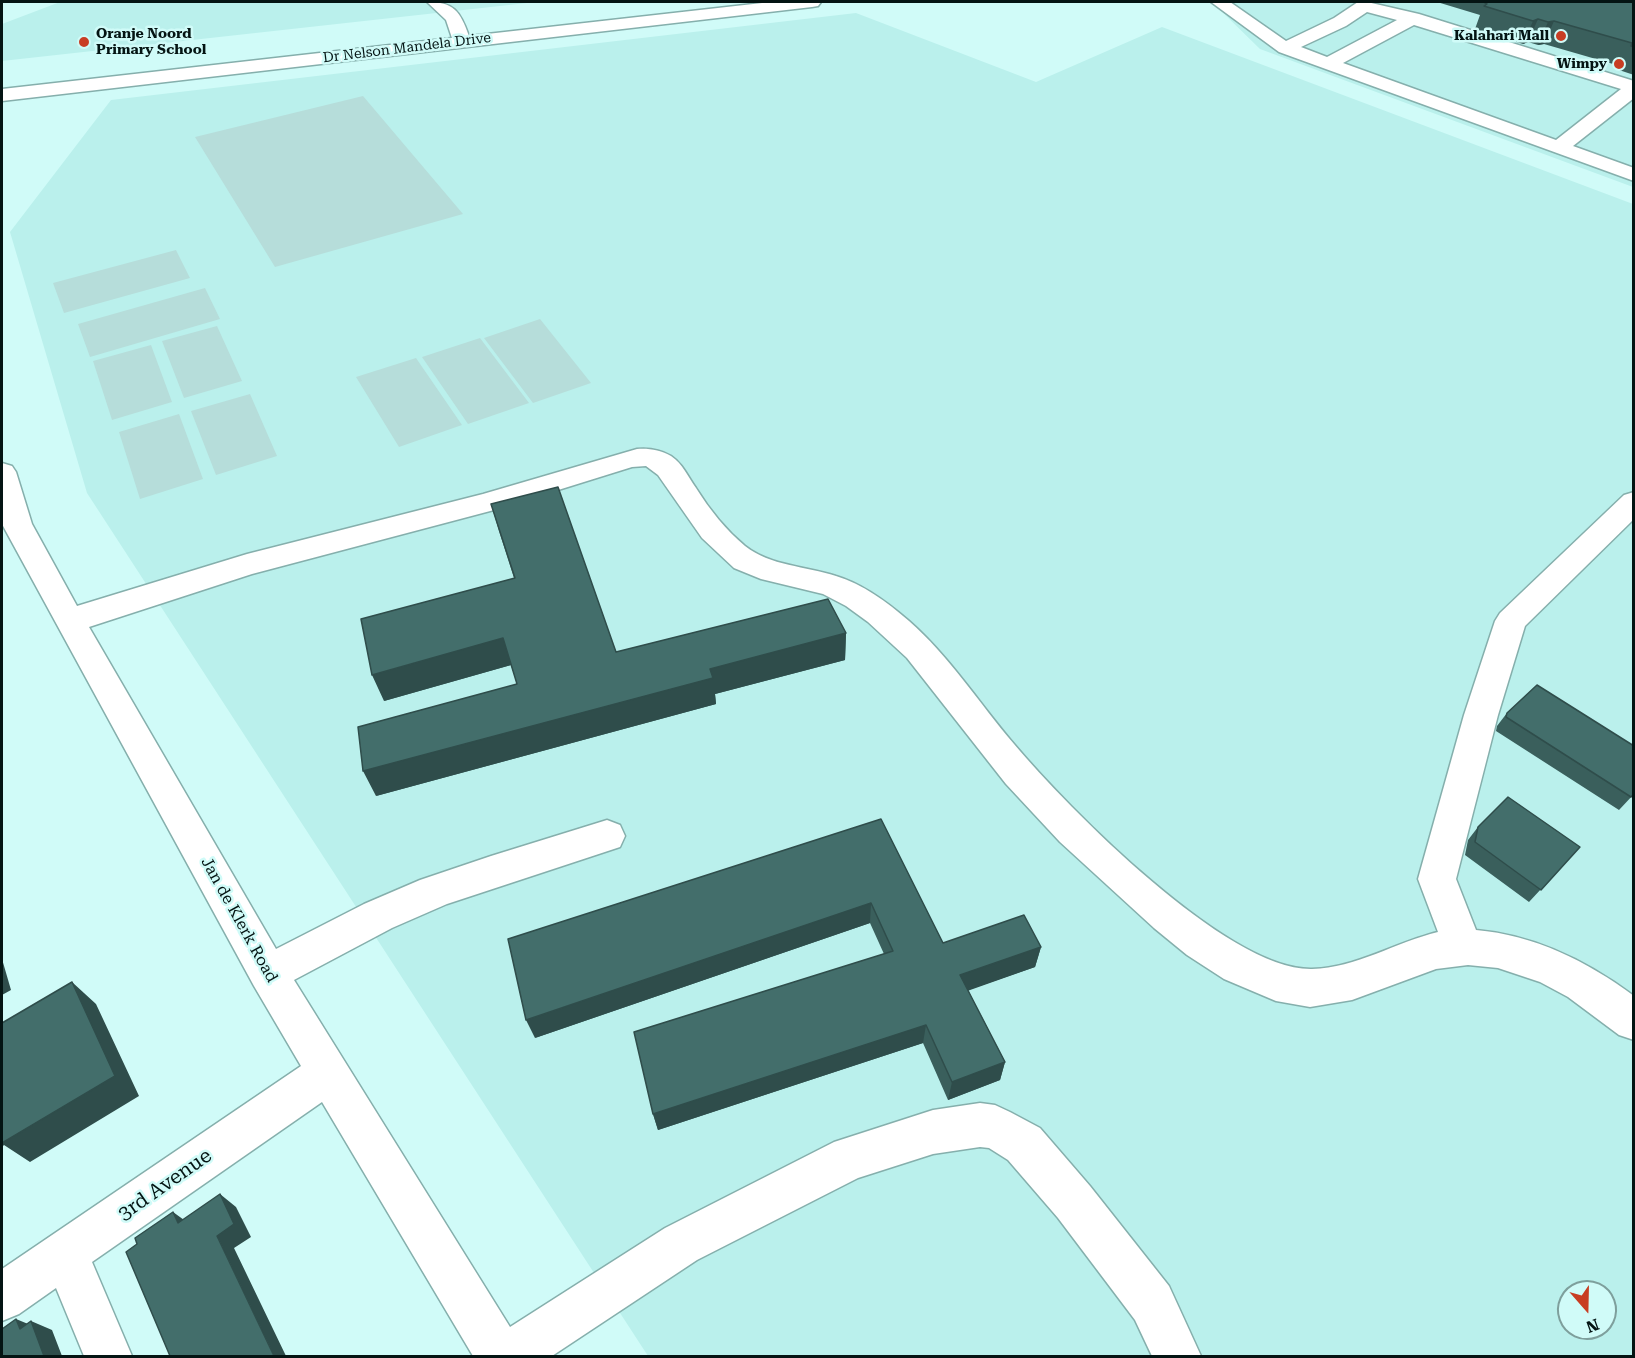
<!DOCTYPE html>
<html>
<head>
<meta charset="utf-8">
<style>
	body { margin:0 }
	#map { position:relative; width:1635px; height:1358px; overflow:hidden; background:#d0fbf8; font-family:"Roboto Serif",serif }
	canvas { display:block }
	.frame { position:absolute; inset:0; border:3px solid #041413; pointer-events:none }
	.north { position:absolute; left:1557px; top:1280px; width:60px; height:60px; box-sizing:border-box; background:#d0fbf8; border:2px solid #7e9f9c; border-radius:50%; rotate:160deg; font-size:16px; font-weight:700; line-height:24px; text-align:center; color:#041413 }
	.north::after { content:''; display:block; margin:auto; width:21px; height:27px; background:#c83d23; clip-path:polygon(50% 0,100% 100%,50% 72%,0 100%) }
</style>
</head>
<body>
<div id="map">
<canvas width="1635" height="1358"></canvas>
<div class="frame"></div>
<div class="north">N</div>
</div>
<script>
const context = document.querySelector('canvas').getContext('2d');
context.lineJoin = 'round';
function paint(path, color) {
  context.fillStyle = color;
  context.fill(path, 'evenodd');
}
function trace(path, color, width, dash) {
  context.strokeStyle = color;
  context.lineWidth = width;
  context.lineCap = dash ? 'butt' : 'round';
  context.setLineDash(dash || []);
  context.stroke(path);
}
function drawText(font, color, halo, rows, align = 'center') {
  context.font = font + ' "Roboto Serif",serif';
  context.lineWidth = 5;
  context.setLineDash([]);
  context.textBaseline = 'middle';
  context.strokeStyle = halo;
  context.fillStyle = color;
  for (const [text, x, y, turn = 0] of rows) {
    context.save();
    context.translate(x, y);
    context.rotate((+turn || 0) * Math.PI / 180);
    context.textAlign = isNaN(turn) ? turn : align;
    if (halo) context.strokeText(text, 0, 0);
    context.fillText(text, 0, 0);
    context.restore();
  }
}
paint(new Path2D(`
	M 60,2 L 536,2 L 2,61 L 2,24 Z
	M 1212,2 L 1633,2 L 1633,187 L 1260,49 Z
	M 856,13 L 1036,82 L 1162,27 L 1633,204 L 1633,1356 L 648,1356 L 87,493 L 10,232 L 111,100 ZM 1569,1292 L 1605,1292 L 1605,1328 L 1569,1328 Z`), '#baf0ec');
paint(new Path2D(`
	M 363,96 L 463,214 L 275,267 L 195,137 Z
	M 176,250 L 190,278 L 64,313 L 53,283 Z
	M 205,288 L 220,319 L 90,357 L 78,324 Z
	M 540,319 L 591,383 L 533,403 L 484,338 Z
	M 217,326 L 242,381 L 184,398 L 162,341 Z
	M 480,338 L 529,403 L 468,424 L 422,357 Z
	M 151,345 L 172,402 L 112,420 L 93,361 Z
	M 416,358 L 462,425 L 399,447 L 356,377 Z
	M 250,394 L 277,456 L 216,475 L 191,411 Z
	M 179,414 L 203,479 L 140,499 L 119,432 Z`), '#b6ddda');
const minor = new Path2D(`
	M 427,2 C 454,2 460,11 469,36 L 771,2 L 821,2 L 818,6 L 812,7 L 2,101 L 2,89 L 452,38 L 446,20 Z
	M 1211,2 L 1230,2 L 1286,41 L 1334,18 L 1358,2 L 1367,2 L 1419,14 L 1634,81 L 1634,98 L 1573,146 L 1634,168 L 1634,181 L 1279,52 ZM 1367,12 L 1397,20 L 1327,57 L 1301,47 L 1346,26 ZM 1414,25 L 1621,89 L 1556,140 L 1343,63 Z
	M 637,449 C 648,448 661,450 671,456 C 683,464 688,477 696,488 C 709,509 726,530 745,546 C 770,566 806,566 836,576 C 863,584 887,602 909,621 C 949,656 979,703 1014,744 C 1068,808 1228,971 1312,969 C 1356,968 1396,942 1438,932 L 1418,879 L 1464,715 L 1495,621 L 1500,613 L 1624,495 L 1634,492 L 1634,519 L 1525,626 L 1498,715 L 1456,879 L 1476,930 C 1534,935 1587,961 1634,996 L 1634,1040 L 1619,1035 L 1568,997 L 1540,982 L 1498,968 L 1468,965 L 1436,969 L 1352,1000 L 1310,1007 L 1276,1001 L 1224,979 L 1187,955 L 1154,928 L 1060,842 L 1006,784 L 907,658 L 868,622 L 846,606 L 823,594 L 761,579 L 734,568 L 702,538 L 658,475 L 646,466 L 632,467 L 494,510 L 252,574 L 89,627 L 276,949 L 364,904 L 420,880 L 491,856 L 607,820 L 620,825 L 625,836 L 620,847 L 447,904 L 392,928 L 294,980 L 510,1327 L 665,1228 L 834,1142 L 933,1110 L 980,1103 L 995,1105 L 1010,1112 L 1040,1128 L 1090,1186 L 1169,1286 L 1201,1356 L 1152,1356 L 1135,1320 L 1058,1218 L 1008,1160 L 989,1148 L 980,1147 L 933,1154 L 858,1178 L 697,1260 L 552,1356 L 473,1356 L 322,1102 L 92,1262 L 132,1356 L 84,1356 L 56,1288 L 19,1314 L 2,1321 L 2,1269 L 301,1066 L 254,986 L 2,524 L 2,463 L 12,466 L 16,472 L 32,524 L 77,606 L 247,554 L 483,494 Z`);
trace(minor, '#85afac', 3);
paint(minor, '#fff');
paint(new Path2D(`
	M 1437,2 L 1634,2 L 1634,75 L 1619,70 L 1620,66 L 1544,44 L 1538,45 L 1528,42 L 1523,44 L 1475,29 L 1480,15 Z
	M 491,504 L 616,652 L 846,633 L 845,660 L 715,694 L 716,704 L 376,796 L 517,684 L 511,665 L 384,701 L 514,578 L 499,531 Z
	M 1507,713 L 1634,794 L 1619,810 L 1496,731 L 1497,726 Z
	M 881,819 L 943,943 L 1041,947 L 1035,967 L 968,990 L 1005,1062 L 1000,1080 L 948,1100 L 923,1043 L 658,1130 L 653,1114 L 884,954 L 870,923 L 535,1038 Z
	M 1478,827 L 1580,847 L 1529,902 L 1465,855 L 1468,840 Z`), '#3a5f5c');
paint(new Path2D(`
	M 1538,19 L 1528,42 L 1523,44 L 1533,21 Z
	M 1554,21 L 1544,44 L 1538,45 L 1548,22 Z
	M 846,633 L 845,660 L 715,694 L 716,704 L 376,796 L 363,771 L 710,669 Z
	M 503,638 L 511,665 L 384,701 L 372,675 Z
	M 871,903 L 870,923 L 535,1038 L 526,1020 Z
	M 1041,947 L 1035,967 L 956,995 L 960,975 Z
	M 2,959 L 11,990 L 2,995 Z
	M 72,982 L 96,1004 L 139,1096 L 30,1162 L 4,1145 L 2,1147 L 2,1133 Z
	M 926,1025 L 923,1043 L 658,1130 L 653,1114 Z
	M 1005,1062 L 1000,1080 L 948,1100 L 952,1082 Z
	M 220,1194 L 236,1207 L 251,1237 L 234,1248 L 286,1356 L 274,1356 L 217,1236 Z
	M 173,1212 L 191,1225 L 178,1223 Z
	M 16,1319 L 33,1326 L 31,1321 L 52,1330 L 62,1356 L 44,1356 L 20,1329 Z`), '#2f4d4b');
const building = new Path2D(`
	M 1488,2 L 1634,2 L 1634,47 L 1631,46 L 1632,43 L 1554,21 L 1548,22 L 1538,19 L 1533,21 L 1484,6 L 1487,4 L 1485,3 Z
	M 558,487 L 616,652 L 828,599 L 846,633 L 710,669 L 713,678 L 363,771 L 358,727 L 517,684 L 503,638 L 372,675 L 361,619 L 515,578 L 491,504 Z
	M 1537,685 L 1634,746 L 1634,794 L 1631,797 L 1506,717 L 1507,713 Z
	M 1508,797 L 1580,847 L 1541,890 L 1475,842 L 1478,827 Z
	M 881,819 L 943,943 L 1024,915 L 1041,947 L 960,975 L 1005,1062 L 952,1082 L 926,1025 L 653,1114 L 634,1032 L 893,951 L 871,903 L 526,1020 L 508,939 Z
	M 72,982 L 115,1076 L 2,1143 L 2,1023 Z
	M 220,1194 L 234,1224 L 217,1236 L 274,1356 L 170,1356 L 126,1252 L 137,1244 L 135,1238 L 173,1212 L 178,1223 Z
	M 16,1319 L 20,1329 L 31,1321 L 44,1356 L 2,1356 L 2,1329 Z`);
paint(building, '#436e6b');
trace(building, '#2f4d4b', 1.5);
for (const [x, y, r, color] of [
	[1561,36,6,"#c83d23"],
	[84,42,6,"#c83d23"],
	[1619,64,6,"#c83d23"]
]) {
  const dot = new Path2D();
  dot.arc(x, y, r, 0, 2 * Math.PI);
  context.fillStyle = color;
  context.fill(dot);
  trace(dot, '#d0fbf8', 2);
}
drawText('bold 14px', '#041413', '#d0fbf8', [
	["Oranje Noord",96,34,"left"],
	["Primary School",96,50,"left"],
	["Kalahari Mall",1549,36],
	["Wimpy",1607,64]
], 'right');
drawText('14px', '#041413', '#d0fbf8', [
	["Dr Nelson Mandela Drive",407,48,-7]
]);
drawText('16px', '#041413', '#d0fbf8', [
	["Jan de Klerk Road",239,920,61]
]);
drawText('20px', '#041413', '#d0fbf8', [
	["3rd Avenue",165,1185,-35]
]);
</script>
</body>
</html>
